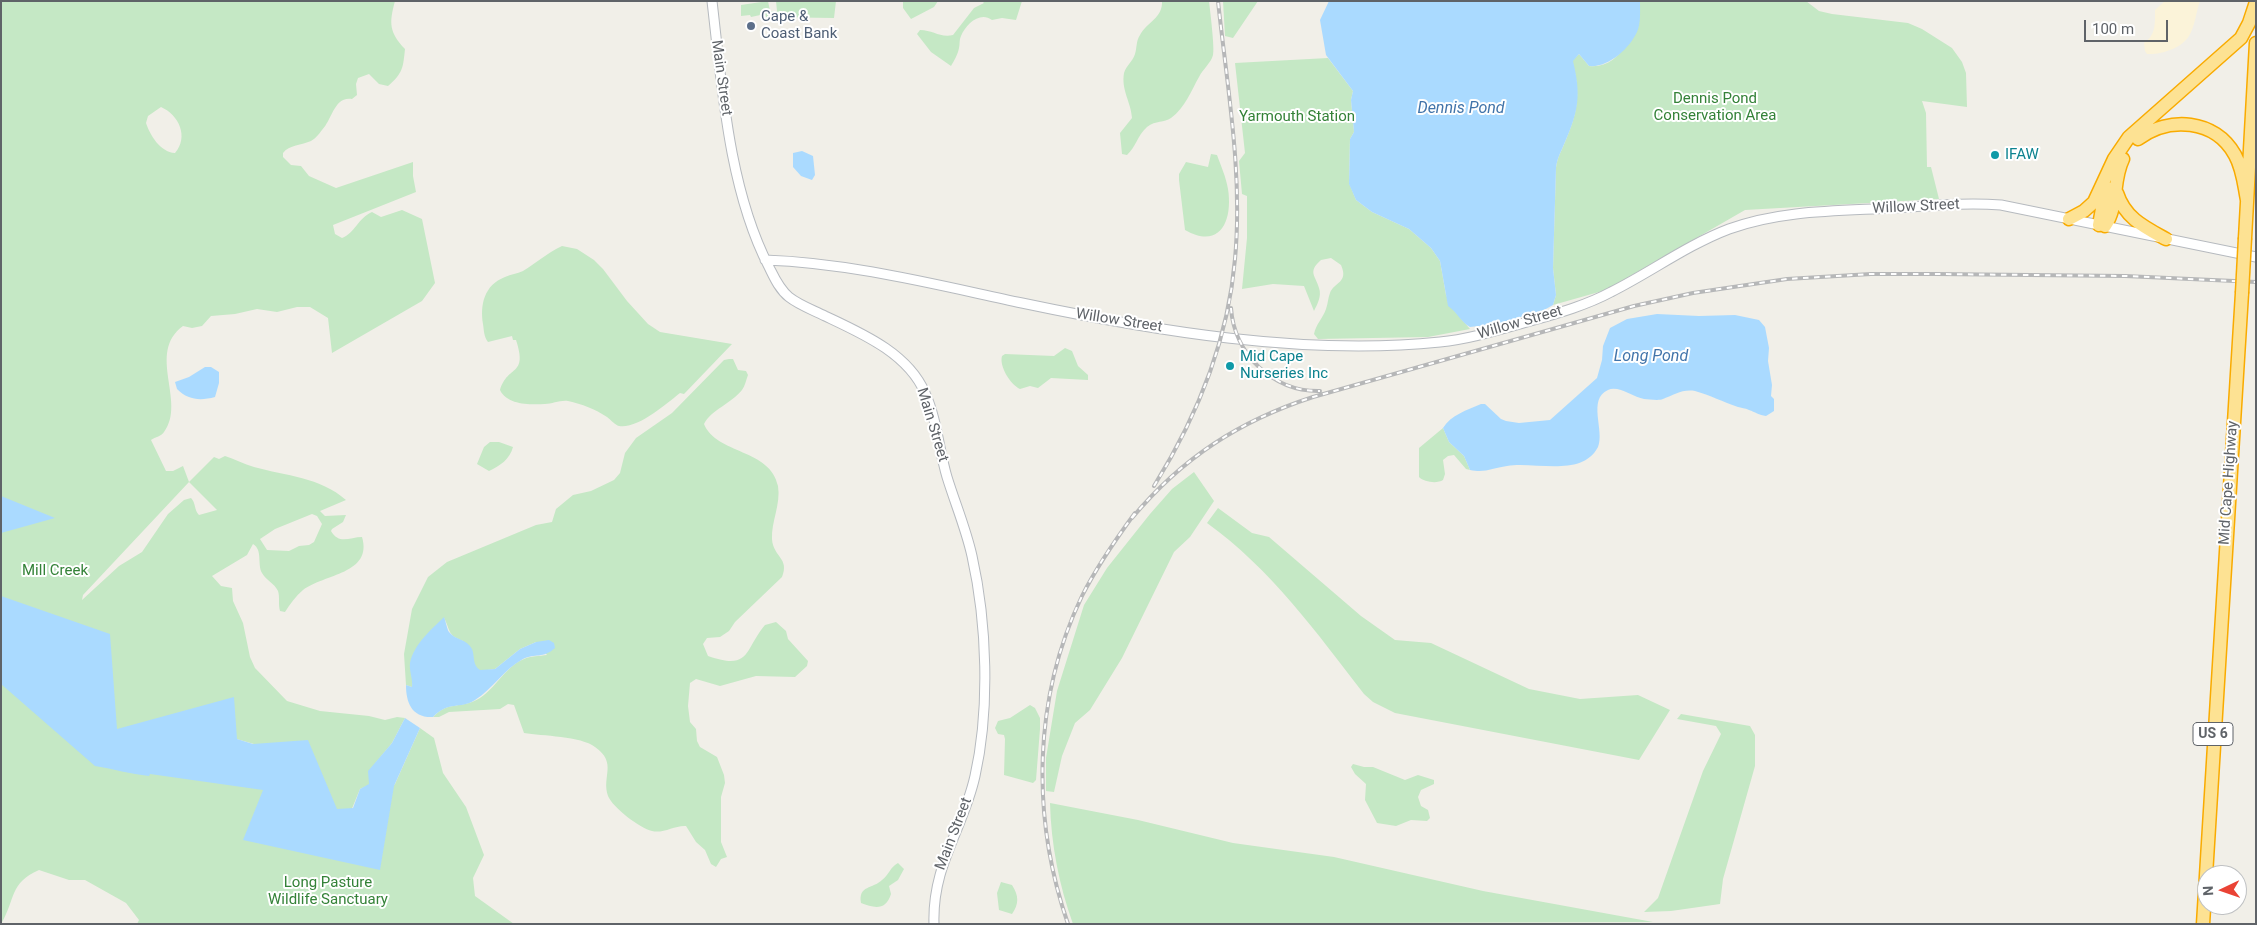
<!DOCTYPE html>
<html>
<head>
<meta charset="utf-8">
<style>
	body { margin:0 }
	#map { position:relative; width:2257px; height:925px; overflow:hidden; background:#f1efe8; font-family:Roboto,sans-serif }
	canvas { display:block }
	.frame { position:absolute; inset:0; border:2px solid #5f6368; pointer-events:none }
	.north { position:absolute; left:2197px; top:865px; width:50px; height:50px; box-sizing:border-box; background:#fff; border:1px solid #bfc1c3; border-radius:50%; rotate:267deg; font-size:14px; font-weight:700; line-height:20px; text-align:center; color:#5f6368 }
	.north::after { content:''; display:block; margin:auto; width:18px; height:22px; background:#ea4335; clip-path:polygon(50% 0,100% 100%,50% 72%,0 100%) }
	.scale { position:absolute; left:2084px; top:20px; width:84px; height:22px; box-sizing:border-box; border:2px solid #5f6368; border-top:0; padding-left:6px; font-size:15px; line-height:18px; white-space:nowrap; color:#5f6368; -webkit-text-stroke:4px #fff; paint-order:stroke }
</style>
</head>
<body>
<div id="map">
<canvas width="2257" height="925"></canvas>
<div class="frame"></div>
<div class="north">N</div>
<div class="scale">100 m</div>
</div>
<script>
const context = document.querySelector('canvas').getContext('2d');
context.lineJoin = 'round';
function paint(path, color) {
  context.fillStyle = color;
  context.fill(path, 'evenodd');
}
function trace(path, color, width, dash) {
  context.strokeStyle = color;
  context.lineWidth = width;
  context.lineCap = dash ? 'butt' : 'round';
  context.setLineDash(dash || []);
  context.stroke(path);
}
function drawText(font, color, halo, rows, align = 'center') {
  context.font = font + ' Roboto,sans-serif';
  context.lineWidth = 4;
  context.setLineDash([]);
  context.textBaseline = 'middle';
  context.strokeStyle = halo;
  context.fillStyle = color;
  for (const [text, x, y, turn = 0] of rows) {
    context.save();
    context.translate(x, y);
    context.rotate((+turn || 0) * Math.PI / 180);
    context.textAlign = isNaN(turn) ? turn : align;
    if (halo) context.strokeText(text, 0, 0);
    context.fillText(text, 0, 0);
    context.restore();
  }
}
paint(new Path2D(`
	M 1,1 L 395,1 C 389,23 389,32 405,49 C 403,68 403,73 388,86 L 379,84 L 369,74 L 358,78 L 356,84 L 357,95 L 352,99 C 334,96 332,120 322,130 C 319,134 315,139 311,141 C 302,145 289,145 283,153 L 283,157 L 291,165 L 301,166 L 309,176 L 336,188 L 413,162 L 413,176 L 416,192 L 333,225 L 335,234 L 342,238 C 355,233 358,218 372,212 L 381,217 L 402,210 L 422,219 L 435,283 L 422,301 L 332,353 L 328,318 L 310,307 L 297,307 L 277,312 L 257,309 L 235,314 L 211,316 L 202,326 L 192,328 L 183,326 C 146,353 187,402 164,432 C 162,436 155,437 151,440 L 166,471 L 173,471 L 183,466 L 189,482 L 214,457 L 219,459 L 225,456 C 234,459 244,464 254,467 C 286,476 320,477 346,500 L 320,511 L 325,516 L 346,515 L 343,522 L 332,529 L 331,531 C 339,545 350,537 362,537 C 373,574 324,574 303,590 C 296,596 290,604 285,612 L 280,611 C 278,604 280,597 278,591 C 274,583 266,580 262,573 C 257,564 263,550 253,544 L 247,555 L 212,576 L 221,586 L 232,588 L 233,601 L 243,623 L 250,657 L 255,668 L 287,701 L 320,711 L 369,716 L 385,720 L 397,717 L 405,718 L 392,743 L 369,771 L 369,785 L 360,789 L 351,811 L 339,827 L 271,749 L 216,733 L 129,753 L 1,604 ZM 161,107 C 179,115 189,137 175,153 C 160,152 150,135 146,123 L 148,116 ZM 189,482 L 217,510 L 199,515 C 194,510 196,503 191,498 L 184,500 L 168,514 L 142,552 L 119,566 L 82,600 L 83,595 ZM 312,514 L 317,516 L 322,524 L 314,542 L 309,545 L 299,546 L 289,551 L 267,550 L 260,539 L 275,529 Z
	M 768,1 L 770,11 L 777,11 L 776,1 L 836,1 L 834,18 L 766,17 L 765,14 L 751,17 L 750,15 L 741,16 L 741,5 Z
	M 903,1 L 938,1 L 934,7 L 911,19 L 903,8 Z
	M 982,1 L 1022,1 L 1016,20 L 1002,18 L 992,20 C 980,11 966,24 961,36 C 959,40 960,44 959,48 C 958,54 954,61 951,66 L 931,52 L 917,34 L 920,30 C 933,30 940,38 953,35 L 974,8 L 984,3 Z
	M 1162,1 L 1209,1 C 1210,10 1215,49 1213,55 C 1211,63 1203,69 1199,77 C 1191,91 1185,108 1171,118 C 1164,123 1156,120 1147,127 C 1137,136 1136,147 1127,155 L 1122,154 L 1120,133 L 1132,118 C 1131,102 1121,90 1124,73 C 1126,66 1133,61 1135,54 C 1137,47 1136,41 1140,35 C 1147,22 1163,18 1162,1 Z
	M 1223,1 L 1258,1 L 1233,38 L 1225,36 Z
	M 1640,1 L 1806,1 L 1819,11 L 1832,14 L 1908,23 L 1922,29 L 1952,48 L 1962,62 L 1966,73 L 1967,107 L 1922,101 L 1926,113 L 1927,167 L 1931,167 L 1939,199 L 1745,210 L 1606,290 L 1553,305 L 1556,295 L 1553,268 L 1556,168 C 1557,158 1561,152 1565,142 C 1578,112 1581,93 1572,61 L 1579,54 L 1589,66 C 1621,70 1639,28 1640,1 Z
	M 1328,58 L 1353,91 L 1351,100 L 1354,132 L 1350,139 L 1349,183 L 1356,200 L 1372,212 L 1409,229 L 1431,248 L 1440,261 L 1446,295 L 1453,309 L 1470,329 L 1428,337 L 1318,339 L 1314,334 C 1316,324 1323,318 1326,309 C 1328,303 1328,298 1330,293 C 1334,282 1349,283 1341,265 L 1331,258 L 1321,260 C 1307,272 1316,276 1319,288 C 1322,296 1317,305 1314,311 L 1304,286 L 1273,284 L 1242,289 L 1247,238 L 1247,196 L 1242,194 L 1239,161 L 1245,153 L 1235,63 Z
	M 1211,154 L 1217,155 C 1221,166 1226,177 1228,189 C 1233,221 1220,250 1185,230 L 1179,180 L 1179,174 L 1186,162 L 1208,167 Z
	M 562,246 L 577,249 L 594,260 L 603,269 L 627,301 L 648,324 L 660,332 L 732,344 L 684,394 L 680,393 C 666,404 638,429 619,426 C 615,425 611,420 607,417 C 595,409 582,404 568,401 C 560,400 552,404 545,404 C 530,405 507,405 500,390 C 508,364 528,377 516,340 L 513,340 L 512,336 L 488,342 C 484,337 484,331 483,324 C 480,305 484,285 505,277 C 511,274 517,274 523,271 C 536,263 547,253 562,246 Z
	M 1065,348 L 1072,351 L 1078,366 L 1088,375 L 1088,380 L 1051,378 L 1038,388 L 1030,386 L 1020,389 C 1010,384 999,366 1002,356 L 1005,354 L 1054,356 Z
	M 729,359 L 733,359 L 738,370 L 746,371 L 748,375 C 746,380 745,386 742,390 C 732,403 711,410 704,424 C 716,454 771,449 778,486 C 781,504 771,522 772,539 C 773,557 790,558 782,577 L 735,622 L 729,631 L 720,637 L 707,638 L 703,644 L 708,656 C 751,671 744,650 765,625 L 776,622 L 786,631 L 788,639 L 808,661 L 807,666 L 795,677 L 756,676 L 720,686 L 696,679 L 690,683 L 688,706 L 690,722 L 696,729 L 697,741 L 700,747 L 717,757 L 724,775 L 725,783 L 721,797 L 721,842 L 727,857 L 721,859 L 716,867 L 711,864 L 705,850 L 696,842 L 686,826 C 675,825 663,834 652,831 C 640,828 613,808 608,796 C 601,777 618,763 595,747 C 581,736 542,736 524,733 L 514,705 L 508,704 L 500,709 L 449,712 L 439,717 L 433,717 C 448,702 455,708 472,702 C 494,694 503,667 524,659 C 530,656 540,656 547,655 L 536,642 L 520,649 L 495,669 L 480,671 L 475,667 L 463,641 C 447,635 451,631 444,618 L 411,674 L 413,679 L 412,687 L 406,685 L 404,654 L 412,609 L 428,577 L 447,562 L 536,525 L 552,522 L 556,509 L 573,495 L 591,491 L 614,480 L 620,473 L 625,453 L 636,438 L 672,413 L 724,360 Z
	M 1443,428 L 1449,442 L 1464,456 L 1470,470 L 1466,469 L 1454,455 L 1448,456 L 1443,460 L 1445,474 L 1443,480 C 1437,484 1424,482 1419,477 L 1419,448 Z
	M 490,442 L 499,442 L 513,447 C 510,459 500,466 489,471 L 477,464 L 484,447 Z
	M 1194,472 L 1214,501 L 1190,537 L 1174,552 L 1122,658 L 1090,710 L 1075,723 L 1062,756 L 1054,792 L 1046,791 L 1046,758 L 1057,691 L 1084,605 L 1107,568 L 1150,514 L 1172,489 Z
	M 1218,508 L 1252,533 L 1269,537 L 1361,616 L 1395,640 L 1431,643 L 1529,689 L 1580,699 L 1638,695 L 1670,710 L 1639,760 L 1395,713 L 1373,702 L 1364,694 C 1317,633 1270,568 1207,523 Z
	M 1,622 L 152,770 L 182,755 L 293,800 L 363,819 L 395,784 L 420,728 L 434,738 L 443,773 L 466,807 L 484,855 L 473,878 L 475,896 L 514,924 L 137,924 L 139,920 L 126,903 L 85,880 L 69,880 L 39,870 C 9,883 16,899 1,924 Z
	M 1030,705 L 1035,708 L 1040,718 L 1040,729 L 1036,780 L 1033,783 L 1004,775 L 1005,739 L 1004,735 L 998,734 L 995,728 L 998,721 L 1010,718 Z
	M 1681,714 L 1750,726 L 1755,735 L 1755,766 L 1723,879 L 1720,904 L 1671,911 L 1644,912 L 1658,898 L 1703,771 L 1721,734 L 1716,726 L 1677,719 Z
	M 1353,764 L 1364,767 L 1373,767 L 1405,780 L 1418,775 L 1434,780 L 1434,784 L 1421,790 L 1418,797 L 1421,806 L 1428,810 L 1430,818 L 1427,821 L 1411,820 L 1396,826 L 1377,823 L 1365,800 L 1366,784 L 1355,774 L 1351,767 Z
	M 1050,803 L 1138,820 L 1233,843 L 1334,857 L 1483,891 L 1653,922 L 1073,924 C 1059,885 1051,844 1050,803 Z
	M 898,863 L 904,869 L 898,880 L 889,886 L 891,894 C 886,911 874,908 861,903 C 858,885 873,889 882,880 C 889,875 890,867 898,863 Z
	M 1001,882 L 1012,885 C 1019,896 1019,904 1012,914 L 999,910 L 997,893 Z`), '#c5e8c5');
paint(new Path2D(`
	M 2165,1 L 2200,1 C 2196,12 2195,26 2189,36 C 2182,48 2161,55 2147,54 L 2145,51 L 2144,43 C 2156,35 2155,24 2155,10 Z`), '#fbf3d9');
paint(new Path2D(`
	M 1329,1 L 1640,1 C 1640,10 1641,24 1637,32 C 1629,49 1608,68 1589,66 L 1579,54 L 1573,61 C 1581,94 1579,110 1565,142 C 1561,152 1557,158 1556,168 L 1553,268 L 1556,295 L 1553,305 L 1544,310 L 1497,324 L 1470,327 C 1461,322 1457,312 1448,306 L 1440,261 L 1431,248 L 1409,229 L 1372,212 L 1356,200 L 1349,184 L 1350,139 L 1354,132 L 1351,100 L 1353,91 L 1326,55 L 1320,20 Z
	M 802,151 L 813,156 L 815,175 L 812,180 L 801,176 L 793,167 L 793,153 Z
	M 1657,314 L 1699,316 L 1735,315 L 1759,320 L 1765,327 L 1769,348 L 1768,361 L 1772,385 L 1771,396 L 1774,399 L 1774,411 L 1766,416 C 1759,415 1755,412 1749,410 C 1745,408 1741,408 1738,407 C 1723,402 1710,395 1695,391 C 1682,389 1674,395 1663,399 C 1658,401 1649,399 1644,399 C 1633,397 1618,385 1608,390 C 1587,399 1605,431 1598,447 C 1582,478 1534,461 1507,466 C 1492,468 1486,473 1470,470 L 1464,456 L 1449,442 L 1443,428 C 1451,415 1467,410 1481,404 L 1485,404 L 1501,419 L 1506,421 L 1519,423 L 1550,420 L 1597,378 L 1602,360 L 1603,346 L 1610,328 L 1627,319 Z
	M 205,367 L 211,367 L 219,372 L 219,383 L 215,397 C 200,401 188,400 177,389 L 175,382 L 189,377 Z
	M 1,496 L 55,518 L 1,533 Z
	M 1,596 L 110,634 L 117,729 L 234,697 L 237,739 L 253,744 L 308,740 L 337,809 L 353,808 L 360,789 L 369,784 L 368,771 L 392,743 L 405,718 L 420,728 L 394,786 L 380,870 L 243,840 L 263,790 L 150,774 L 149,776 C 130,774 114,769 95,766 L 1,684 Z
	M 444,617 C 446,622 447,629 449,632 C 455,640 467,639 472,649 C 475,656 472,665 480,670 L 495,669 L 520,649 L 536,642 L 549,640 L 554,643 L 555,648 C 543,659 535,653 523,659 C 504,669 493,689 475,700 C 459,710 450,700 433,717 C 412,718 406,703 406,685 L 412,687 C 413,679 409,671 410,663 C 414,644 431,630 444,617 Z`), '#aadaff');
const secondary = new Path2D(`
	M 712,1 C 722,87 729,190 769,267 C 774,277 779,289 789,297 C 799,305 813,310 825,316 C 861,333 908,353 925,393 C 937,419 939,450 947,477 C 955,503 966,529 972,556 C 987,623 990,709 975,776 C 963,830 932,865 934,924
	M 765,260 C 852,263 937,285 1022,303 C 1155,331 1305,356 1440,342 C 1470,339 1498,330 1527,322 C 1555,314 1585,306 1611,292 C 1651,272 1687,245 1729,229 C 1781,210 1838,211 1893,208 C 1929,206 1965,202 2001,205 L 2256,257`);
const motorway = new Path2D(`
	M 2138,139 C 2169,116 2215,119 2235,155 C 2243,169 2244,185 2247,200
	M 2117,193 C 2125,218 2144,227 2166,239
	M 2069,219 L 2084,211 L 2094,202 L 2114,159 L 2129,137 L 2241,38 L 2249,23 L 2256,2
	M 2099,225 L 2106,187
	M 2105,226 C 2119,205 2112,181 2123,159
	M 2245,238 L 2256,43
	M 2203,924 L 2242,293`);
trace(secondary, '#b6babf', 11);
trace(motorway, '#f9ab00', 15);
trace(secondary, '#fff', 9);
trace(motorway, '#fde293', 12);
const rail = new Path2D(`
	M 1231,308 C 1234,354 1273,392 1320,391
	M 1154,486 C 1197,417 1228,341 1235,259 C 1243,173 1227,86 1218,1
	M 1132,518 C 1182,458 1239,421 1313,397 L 1634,306 L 1693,293 L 1787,279 L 1871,274 L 1936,274 L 2125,276 L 2256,282
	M 1068,924 C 1031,817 1033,698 1082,596 C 1097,566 1116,539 1135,513`);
trace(rail, '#b6b7b8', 4);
trace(rail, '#fff', 2, [5.5]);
const motorwayBridge = new Path2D(`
	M 2242,293 L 2245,238`);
trace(motorwayBridge, '#f9ab00', 15, []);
trace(motorwayBridge, '#fde293', 12);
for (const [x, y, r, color] of [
	[751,26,5,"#5c6f8a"],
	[1995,155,5,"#0f9aa8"],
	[1230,366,5,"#0f9aa8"]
]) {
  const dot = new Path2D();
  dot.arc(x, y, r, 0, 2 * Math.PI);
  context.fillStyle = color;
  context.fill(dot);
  trace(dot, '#fff', 2);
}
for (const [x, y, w] of [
	[2213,734,40]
]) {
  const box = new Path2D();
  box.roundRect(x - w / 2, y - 11.5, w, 23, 4);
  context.fillStyle = '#fff';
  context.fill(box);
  trace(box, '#5f6368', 1);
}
drawText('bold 14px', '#5f6368', null, [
	["US 6",2213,734]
]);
drawText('15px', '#4e5e75', '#fff', [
	["Cape &",761,17],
	["Coast Bank",761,34]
], 'left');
drawText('15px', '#5f6368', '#fff', [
	["Main Street",721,78,82],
	["Willow Street",1916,207,-3],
	["Willow Street",1119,321,9],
	["Willow Street",1520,323,-16],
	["Main Street",932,425,73],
	["Mid Cape Highway",2229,483,-86],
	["Main Street",954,834,-69]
]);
drawText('15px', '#348238', '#fff', [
	["Dennis Pond",1715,99],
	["Conservation Area",1715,116],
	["Yarmouth Station",1297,117],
	["Mill Creek",55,571],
	["Long Pasture",328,883],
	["Wildlife Sanctuary",328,900]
]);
drawText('15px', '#0d838f', '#fff', [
	["IFAW",2005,155],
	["Mid Cape",1240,357],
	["Nurseries Inc",1240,374]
], 'left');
drawText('italic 16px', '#4174aa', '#fff', [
	["Dennis Pond",1461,109],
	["Long Pond",1651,357]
]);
</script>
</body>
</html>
